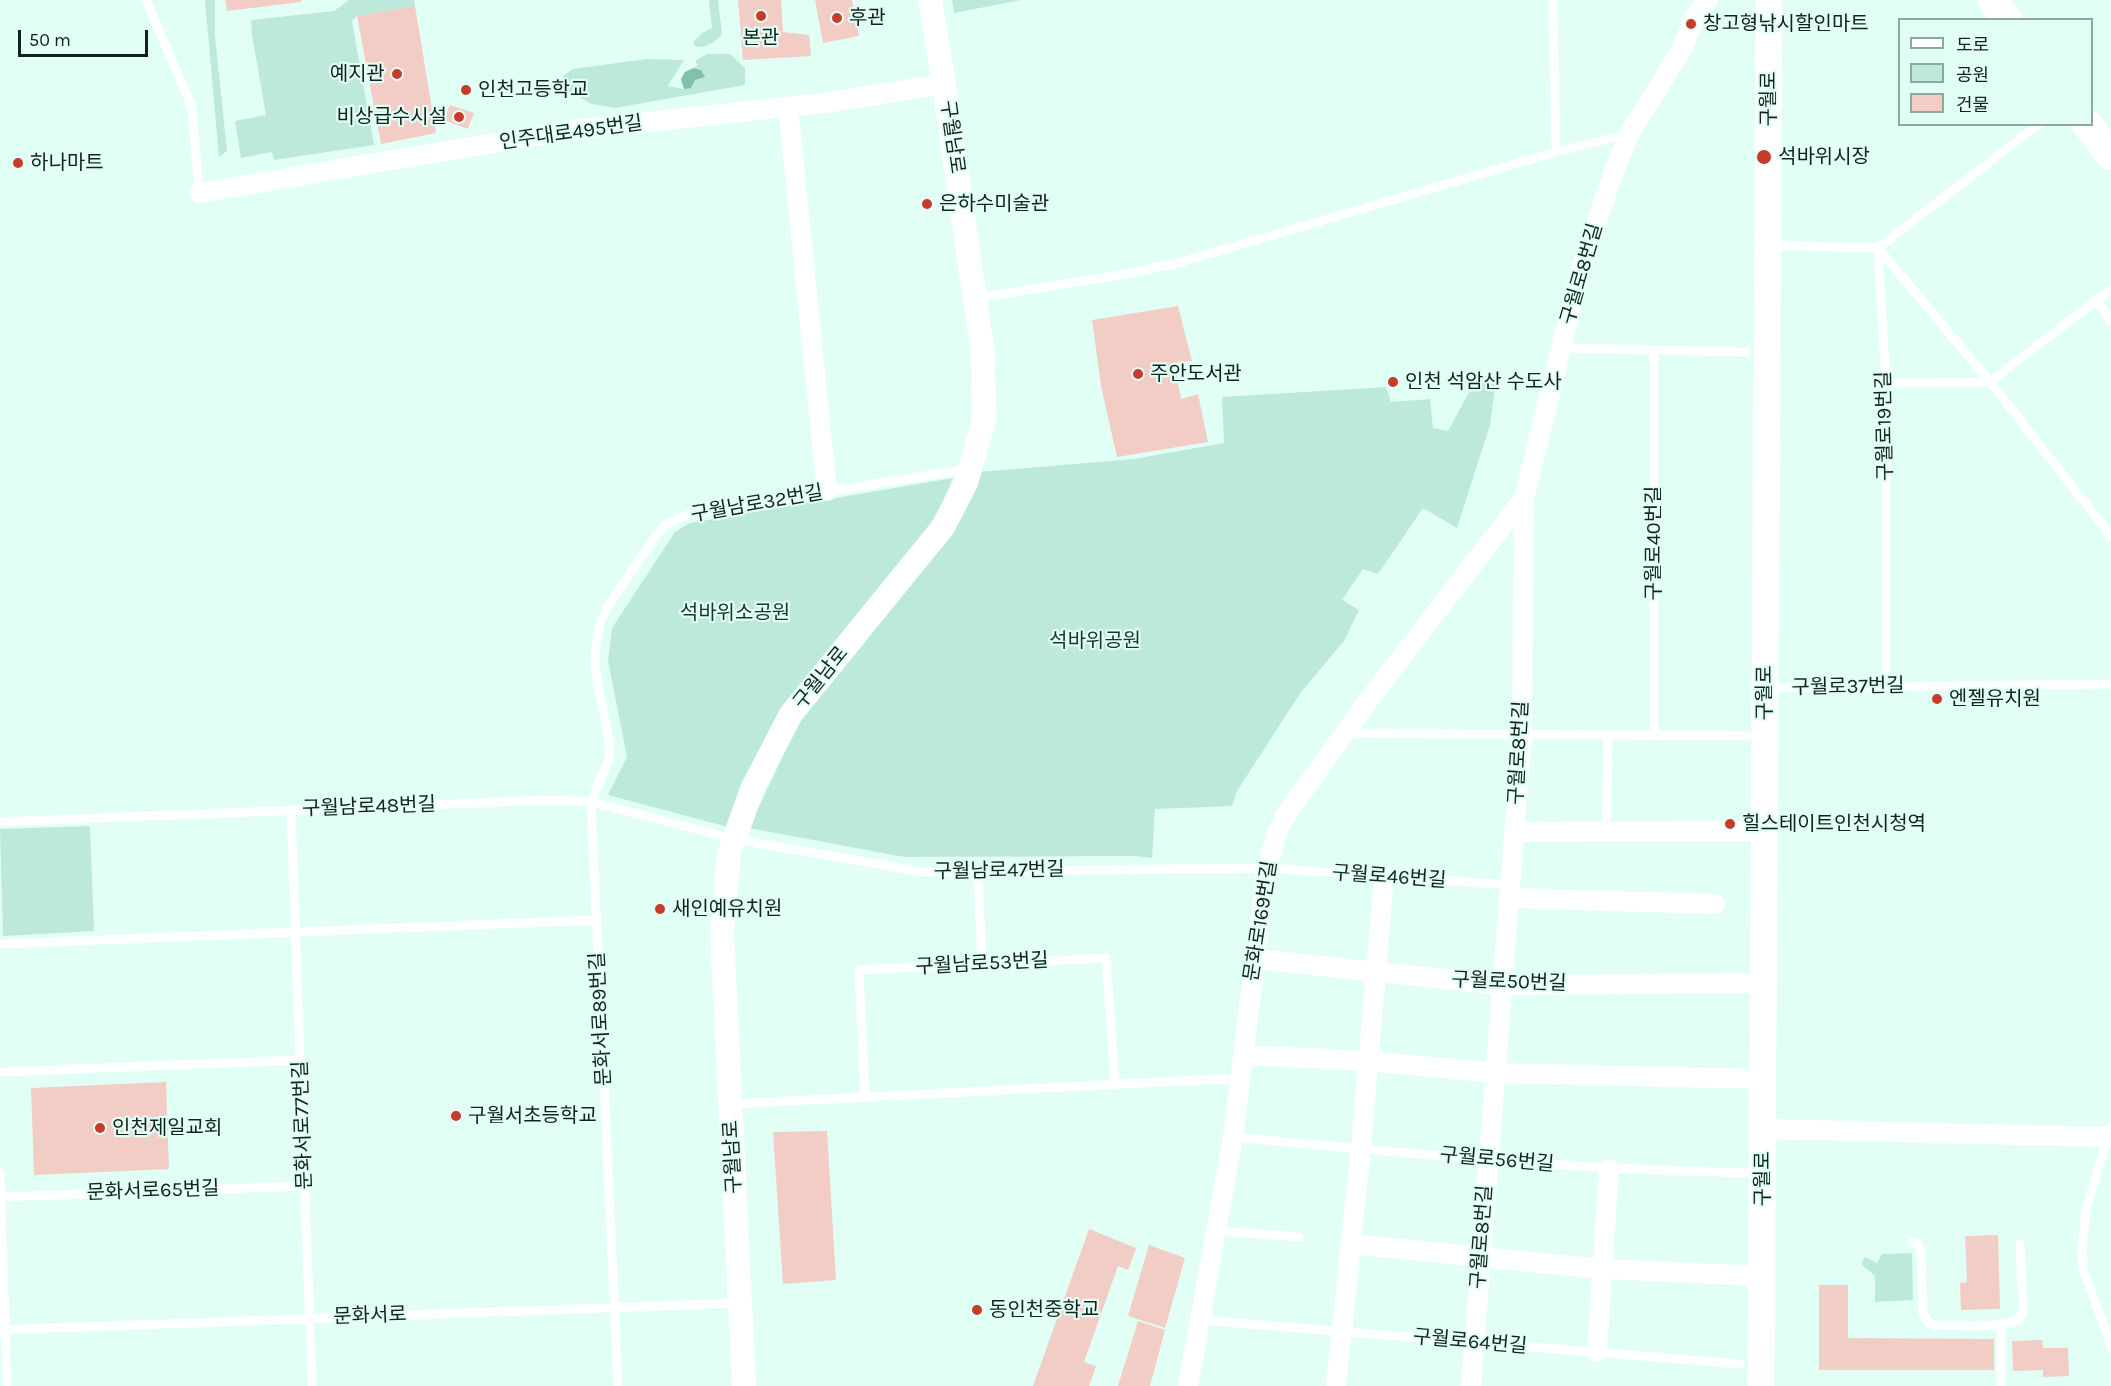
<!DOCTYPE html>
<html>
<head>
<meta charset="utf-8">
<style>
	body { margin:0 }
	#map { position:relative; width:2111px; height:1386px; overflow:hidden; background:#e1fff4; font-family:Karla,"Noto Sans KR",sans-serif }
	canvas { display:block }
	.legend { position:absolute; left:1898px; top:18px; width:195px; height:108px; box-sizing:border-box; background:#e1fff4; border:2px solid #8fa79e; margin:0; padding:8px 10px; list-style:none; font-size:18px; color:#14221d }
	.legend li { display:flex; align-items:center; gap:12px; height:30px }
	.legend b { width:30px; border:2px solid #8fa79e }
	.scale { position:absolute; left:18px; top:30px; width:130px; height:27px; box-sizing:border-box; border:3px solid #14221d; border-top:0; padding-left:8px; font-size:18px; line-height:21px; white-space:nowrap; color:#14221d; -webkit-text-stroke:4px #e1fff4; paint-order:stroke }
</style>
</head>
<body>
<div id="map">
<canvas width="2111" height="1386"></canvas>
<ul class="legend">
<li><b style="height:8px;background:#fff"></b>도로</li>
<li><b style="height:16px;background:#bde9da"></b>공원</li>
<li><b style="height:16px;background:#f2cdc6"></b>건물</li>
</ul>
<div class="scale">50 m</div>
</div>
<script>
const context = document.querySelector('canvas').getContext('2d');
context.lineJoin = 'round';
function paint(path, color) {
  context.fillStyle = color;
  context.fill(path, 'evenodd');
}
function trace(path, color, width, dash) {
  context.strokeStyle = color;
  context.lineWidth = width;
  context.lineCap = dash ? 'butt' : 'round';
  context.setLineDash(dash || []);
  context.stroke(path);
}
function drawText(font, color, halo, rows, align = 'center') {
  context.font = font + ' Karla,"Noto Sans KR",sans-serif';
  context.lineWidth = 4.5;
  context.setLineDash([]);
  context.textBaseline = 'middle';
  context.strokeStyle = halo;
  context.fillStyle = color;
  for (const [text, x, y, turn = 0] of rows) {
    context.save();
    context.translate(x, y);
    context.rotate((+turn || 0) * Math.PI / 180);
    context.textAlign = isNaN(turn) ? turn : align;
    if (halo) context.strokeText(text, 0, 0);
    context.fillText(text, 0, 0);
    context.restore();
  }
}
paint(new Path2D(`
	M 205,0 L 215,0 L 215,36 L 227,151 L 219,157 Z
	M 349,0 L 414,0 L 415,6 L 357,16 L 352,21 L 374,145 L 274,160 L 272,152 L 241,158 L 235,121 L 266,115 L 252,35 L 251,20 L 334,11 Z
	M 709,0 L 718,0 L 722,34 C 714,43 708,47 696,47 L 693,42 L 702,33 L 712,28 Z
	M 952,0 L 1021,0 L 954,13 Z
	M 707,54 L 730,54 L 745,68 L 745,85 L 615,108 L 592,104 L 565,90 L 563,76 L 573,69 L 647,59 L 684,60 L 668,86 L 684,89 L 694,80 L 701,70 L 693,68 L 698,65 L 695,61 Z
	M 1479,374 L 1496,379 L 1490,425 L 1457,528 L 1423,508 L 1378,574 L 1363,569 L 1342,600 L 1359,610 L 1344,641 L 1301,692 L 1237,791 L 1232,806 L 1155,809 L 1152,858 L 1135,856 L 904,857 L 749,828 L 803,713 L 978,472 L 1134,459 L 1224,443 L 1222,397 L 1386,387 L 1391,402 L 1430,399 L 1433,428 L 1448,431 Z
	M 953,478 L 934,522 L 728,827 L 608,795 L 627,757 L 608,661 L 612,628 L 675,532 L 690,523 Z
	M 90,826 L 94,931 L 3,936 L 0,829 Z
	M 1912,1253 L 1913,1300 L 1875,1302 L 1875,1276 L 1861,1264 L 1865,1257 L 1877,1263 L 1882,1254 Z`), '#bde9da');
paint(new Path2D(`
	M 693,68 L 701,70 L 705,77 L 695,80 L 691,88 L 684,89 L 681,79 L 685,72 Z`), '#81c1ac');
paint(new Path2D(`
	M 225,0 L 301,0 L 301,2 L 227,11 Z
	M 738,0 L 781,0 L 783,32 L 809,35 L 811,56 L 743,60 Z
	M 815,0 L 852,0 L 859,36 L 823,43 Z
	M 415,6 L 436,133 L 381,144 L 357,16 Z
	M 450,105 L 474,113 L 468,129 L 444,120 Z
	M 1178,306 L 1192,361 L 1174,363 L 1181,399 L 1198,394 L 1208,442 L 1117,457 L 1101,386 L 1092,320 Z
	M 166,1082 L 169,1169 L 34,1175 L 31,1088 Z
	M 827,1131 L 836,1280 L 783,1284 L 773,1132 Z
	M 1089,1229 L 1136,1248 L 1128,1270 L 1118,1266 L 1084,1362 L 1096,1366 L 1089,1386 L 1033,1386 Z
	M 1998,1235 L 2000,1309 L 1961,1310 L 1960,1283 L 1967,1282 L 1965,1236 Z
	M 1149,1245 L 1185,1258 L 1165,1328 L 1128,1316 Z
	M 1819,1285 L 1848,1285 L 1848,1338 L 1994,1339 L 1994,1370 L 1819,1370 Z
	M 1138,1321 L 1165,1330 L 1150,1386 L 1118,1386 Z
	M 2042,1340 L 2043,1348 L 2068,1348 L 2069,1376 L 2043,1377 L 2043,1370 L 2013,1371 L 2012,1341 Z`), '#f2cdc6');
trace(new Path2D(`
	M 146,0 L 192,107 L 199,193
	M 1553,0 L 1556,152
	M 1769,245 L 1878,248 L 2039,124
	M 1878,248 L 1886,383 L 1886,686
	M 1878,248 L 1990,382 L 2111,536
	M 976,298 L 1120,275 L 1178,263 L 1556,152 L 1628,134
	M 2096,300 L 2111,320
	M 1561,348 L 1746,352
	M 1886,383 L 1990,382 L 2111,289
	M 1768,688 L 2111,684
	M 1348,733 L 1763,736
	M 1654,735 L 1654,350
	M 291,810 L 312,1386
	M 0,822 L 552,800 L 591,802 L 734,839 L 923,872 L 1267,868 L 1510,885
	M 1606,832 L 1608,735
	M 978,872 L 982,964
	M 0,944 L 597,920
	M 0,1072 L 300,1060
	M 865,1097 L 859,970 L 1106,958 L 1115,1084
	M 730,1104 L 1240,1078
	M 2111,1127 L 2086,1209 L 2082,1249 L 2083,1269 L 2111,1346
	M 1233,1137 C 1408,1153 1584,1171 1760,1173
	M 0,1173 L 7,1386
	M 1,1197 L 305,1186
	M 1216,1231 L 1299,1237
	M 1912,1242 L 1918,1244 L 1921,1250 L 1923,1313 L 1927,1321 L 1934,1325 C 1956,1325 1992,1328 2013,1322 C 2018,1320 2020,1317 2023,1312 L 2020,1244
	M 1200,1320 L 1740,1364
	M 2001,1324 L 2001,1386
	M 0,1330 L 740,1303
	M 618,1386 L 591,802 L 610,756 L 609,741 L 595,668 L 596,644 L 601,620 L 609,605 L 656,536 L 665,525 L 687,515 L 967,469`), '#fff', 9);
trace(new Path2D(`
	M 788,107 L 827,491
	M 199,193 L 565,131 L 824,103 L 944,84
	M 1514,832 L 1764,831
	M 1509,898 L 1715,904
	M 1255,959 L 1502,985 L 1764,983
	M 1243,1055 L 1368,1061 L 1495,1073 L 1763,1079
	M 1763,1129 L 2107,1137
	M 1351,1244 L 1602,1269 L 1762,1276
	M 1597,1352 L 1609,1169
	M 1188,1386 L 1233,1137 L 1266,871 L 1277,833 L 1287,813 L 1371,697 L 1524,498
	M 1336,1386 L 1361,1148 L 1384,877
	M 1471,1386 L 1522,734 L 1524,498 L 1582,264 L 1616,166 L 1630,133 L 1682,49 L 1695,16 L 1708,0`), '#fff', 20);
trace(new Path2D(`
	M 744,1386 L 722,933 L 729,854 L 752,789 L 791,714 L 943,527 L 966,483 L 984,420 L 983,355 L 944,84 L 930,0`), '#fff', 24);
trace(new Path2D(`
	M 1761,1386 L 1769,0`), '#fff', 27);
trace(new Path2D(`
	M 1992,0 L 2007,20
	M 2087,124 L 2111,155`), '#fff', 30);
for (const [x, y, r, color] of [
	[761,16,6,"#c73b2a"],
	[837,18,6,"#c73b2a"],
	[1691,24,6,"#c73b2a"],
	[397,74,6,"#c73b2a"],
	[466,90,6,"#c73b2a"],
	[459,117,6,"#c73b2a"],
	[1764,157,8,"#c73b2a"],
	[18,163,6,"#c73b2a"],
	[927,204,6,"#c73b2a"],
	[1138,374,6,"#c73b2a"],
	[1393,382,6,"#c73b2a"],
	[1937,699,6,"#c73b2a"],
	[1730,824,6,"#c73b2a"],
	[660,909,6,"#c73b2a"],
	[456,1116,6,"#c73b2a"],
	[100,1128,6,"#c73b2a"],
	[977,1310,6,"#c73b2a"]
]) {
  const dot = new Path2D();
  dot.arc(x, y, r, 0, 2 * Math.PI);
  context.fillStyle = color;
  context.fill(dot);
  trace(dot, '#e1fff4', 2);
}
drawText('20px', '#14221d', '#e1fff4', [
	["후관",849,18],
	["창고형낚시할인마트",1703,24],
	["본관",761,38,"center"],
	["예지관",385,74,"right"],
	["인천고등학교",478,90],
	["비상급수시설",447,117,"right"],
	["석바위시장",1778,157],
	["하나마트",30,163],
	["은하수미술관",939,204],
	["주안도서관",1150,374],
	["인천 석암산 수도사",1405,382],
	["엔젤유치원",1949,699],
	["힐스테이트인천시청역",1742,824],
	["새인예유치원",672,909],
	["구월서초등학교",468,1116],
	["인천제일교회",112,1128],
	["동인천중학교",989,1310]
], 'left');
drawText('20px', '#14221d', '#e1fff4', [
	["구월로",1769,99,-90],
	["인주대로495번길",571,133,-8],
	["구월남로",952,137,82],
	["구월로8번길",1582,274,-74],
	["구월로19번길",1885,426,-91],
	["구월남로32번길",757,504,-10],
	["구월로40번길",1654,543,-90],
	["구월남로",821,678,-51],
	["구월로37번길",1848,687,-1],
	["구월로",1765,693,-90],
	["구월로8번길",1519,753,-87],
	["구월남로48번길",369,807,-2],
	["구월남로47번길",999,871,-1],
	["구월로46번길",1389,877,4],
	["문화로169번길",1261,921,-81],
	["구월남로53번길",982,964,-3],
	["구월로50번길",1509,982,2],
	["문화서로89번길",601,1019,-93],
	["문화서로77번길",303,1125,-92],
	["구월남로",733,1157,-93],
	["구월로56번길",1497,1160,5],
	["구월로",1763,1179,-90],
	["문화서로65번길",153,1191,-2],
	["구월로8번길",1482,1237,-86],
	["문화서로",370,1316,-2],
	["구월로64번길",1470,1342,5]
]);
drawText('20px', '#16352b', '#e1fff4', [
	["석바위소공원",735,613],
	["석바위공원",1095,641]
]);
</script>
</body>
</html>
